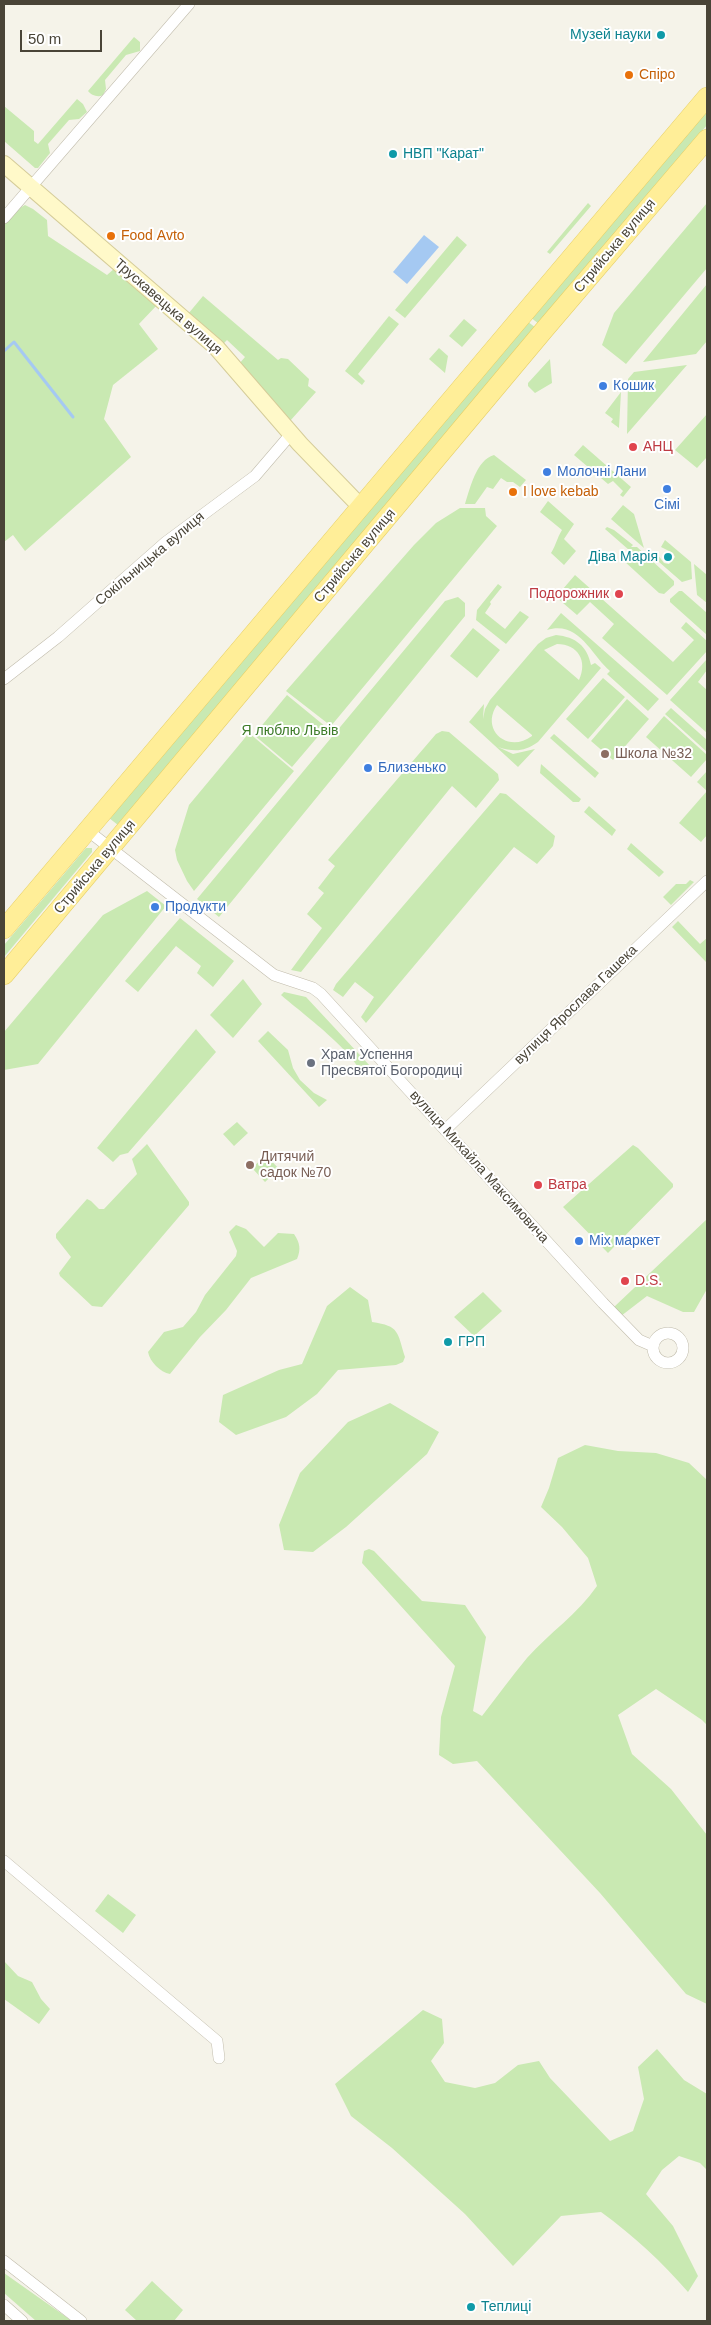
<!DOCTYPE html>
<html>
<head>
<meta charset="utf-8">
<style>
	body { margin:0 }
	#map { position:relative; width:711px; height:2325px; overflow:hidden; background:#f5f3e9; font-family:Arial,sans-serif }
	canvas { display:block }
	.frame { position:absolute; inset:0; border:5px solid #494437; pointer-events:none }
	.scale { position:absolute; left:20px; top:30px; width:82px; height:22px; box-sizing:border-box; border:2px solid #494437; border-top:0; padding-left:6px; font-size:15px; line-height:18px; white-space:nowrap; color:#494437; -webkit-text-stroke:4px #fff; paint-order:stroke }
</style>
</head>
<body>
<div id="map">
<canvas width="711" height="2325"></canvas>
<div class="frame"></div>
<div class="scale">50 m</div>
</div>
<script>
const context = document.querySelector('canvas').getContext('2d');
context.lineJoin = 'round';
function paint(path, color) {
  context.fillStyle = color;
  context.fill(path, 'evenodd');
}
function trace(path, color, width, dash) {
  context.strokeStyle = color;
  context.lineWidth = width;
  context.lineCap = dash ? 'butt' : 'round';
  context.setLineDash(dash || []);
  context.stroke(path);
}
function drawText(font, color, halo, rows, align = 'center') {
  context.font = font + ' Arial,sans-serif';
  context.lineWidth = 4;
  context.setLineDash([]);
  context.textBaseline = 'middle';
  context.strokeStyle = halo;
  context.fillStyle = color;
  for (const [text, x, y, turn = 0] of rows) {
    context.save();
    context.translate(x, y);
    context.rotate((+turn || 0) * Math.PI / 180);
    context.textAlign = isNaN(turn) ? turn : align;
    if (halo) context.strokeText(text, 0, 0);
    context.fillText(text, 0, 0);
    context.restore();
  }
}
paint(new Path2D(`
	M 134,37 L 140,42 L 140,51 L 126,55 L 105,80 L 106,89 L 103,95 C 98,98 91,95 88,91 Z
	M 77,99 L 83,104 L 87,112 L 79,119 L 69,120 L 48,144 L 50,153 L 38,168 L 35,168 L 4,141 L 4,106 L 34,131 L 34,141 L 38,144 Z
	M 707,108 L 707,125 L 539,324 L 530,317 Z
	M 588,203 L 591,206 L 550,254 L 547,252 Z
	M 707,203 L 707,268 L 626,364 L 602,345 L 614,313 Z
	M 25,205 L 33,209 L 47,220 L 48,236 L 107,275 L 115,268 L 158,304 L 139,324 L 158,349 L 113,385 L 104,419 L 131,457 L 25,551 L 13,535 L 4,542 L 4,224 L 18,209 Z
	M 457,236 L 467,245 L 405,318 L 395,310 Z
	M 707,284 L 707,341 L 696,354 L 643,362 Z
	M 203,296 L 278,360 L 281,358 L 288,359 L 309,379 L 308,386 L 316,392 L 290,421 L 239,364 L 245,357 L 227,340 L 220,347 L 188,314 Z
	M 389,316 L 399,324 L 358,374 L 365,381 L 362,385 L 345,371 Z
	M 464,319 L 477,330 L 462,347 L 449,336 Z
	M 527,321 L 536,328 L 118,825 L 109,818 Z
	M 439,348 L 448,356 L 445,373 L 429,359 Z
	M 550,359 L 552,383 L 535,393 L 528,386 L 528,383 Z
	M 687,365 L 627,434 L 628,379 L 634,372 Z
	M 621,392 L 619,428 L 611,422 L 613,419 L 605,413 Z
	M 707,414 L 707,457 L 697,468 L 675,450 Z
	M 583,445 L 631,487 L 623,497 L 620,495 L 623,491 L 613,481 L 608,484 L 574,455 Z
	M 494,455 L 526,480 L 520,487 L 513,482 L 507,482 L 501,478 L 493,489 L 487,487 L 475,504 L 465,504 C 470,489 476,460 494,455 Z
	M 548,501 L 574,524 L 564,539 L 576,551 L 564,565 L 551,553 C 556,545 557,538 562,530 L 540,512 Z
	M 623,505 L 634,514 L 644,548 L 611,519 Z
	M 460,508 L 485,508 L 486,516 L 497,526 L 331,726 L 286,691 L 414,545 L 436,523 Z
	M 607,527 L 614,530 L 633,545 L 631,547 L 637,547 L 674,581 L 674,585 L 664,594 L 659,593 L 624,561 L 624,556 L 629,550 L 605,529 Z
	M 665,540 L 691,562 L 692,579 L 682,582 L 651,555 L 655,551 L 664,563 L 669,564 L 675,557 L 673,553 L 661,547 Z
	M 694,564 L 707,575 L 707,603 L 697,595 Z
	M 575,575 L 673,662 L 694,640 L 681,628 L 686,622 L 707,641 L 707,651 L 667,695 L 602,638 L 614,624 L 590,602 L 577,615 L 556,597 Z
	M 498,584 L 502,587 L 490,602 L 491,604 L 485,613 L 505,629 L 520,611 L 529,617 L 506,644 L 476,620 L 477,610 Z
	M 679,591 L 682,591 L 707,613 L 707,635 L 670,602 L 670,599 Z
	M 458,597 L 465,603 L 465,616 L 219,917 L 197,899 L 445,601 Z
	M 561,613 L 659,699 L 648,711 L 607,674 L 610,671 C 592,656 579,620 547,630 Z
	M 473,628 L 500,650 L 477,678 L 450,656 Z
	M 556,635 C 576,637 587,646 591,665 L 595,663 L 601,668 L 538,742 C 524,752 514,752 498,747 L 513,754 L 535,749 L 518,767 L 469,722 L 484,704 L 483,719 L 485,709 L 490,700 L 538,644 L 546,638 ZM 557,644 C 578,644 588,661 579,680 L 544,650 ZM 497,705 L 532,735 L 532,736 C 508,754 480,730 497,705 Z
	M 707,659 L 707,670 L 698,682 L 707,690 L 707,733 L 670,700 Z
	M 603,678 L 625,697 L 588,739 L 566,719 Z
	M 287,695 L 326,727 L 292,767 L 254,735 Z
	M 627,699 L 649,719 L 613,760 L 591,741 Z
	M 671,708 L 707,740 L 707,752 L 665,714 Z
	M 664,716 L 707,755 L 707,759 L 691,777 L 646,737 Z
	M 442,731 L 449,732 L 498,774 L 499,780 L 476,808 L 452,786 L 301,972 L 291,970 L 322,928 L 307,914 L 324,893 L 318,888 L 335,866 L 328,860 L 436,734 Z
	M 249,733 L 294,771 L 194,891 L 187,881 L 177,860 L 175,850 L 189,805 Z
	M 554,734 L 599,773 L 595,778 L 550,738 Z
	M 541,764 L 581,799 L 579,802 L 573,802 L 540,773 Z
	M 707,771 L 707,835 L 701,842 L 679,823 L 707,791 L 697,782 Z
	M 500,793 L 506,794 L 555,836 L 553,846 L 537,864 L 514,847 L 366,1023 L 361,1017 L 374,997 L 355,982 L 343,997 L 333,990 L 336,984 Z
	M 589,806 L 616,830 L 612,836 L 584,812 Z
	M 631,843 L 664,872 L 659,877 L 627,849 Z
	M 86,848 L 92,848 L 92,852 L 4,957 L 4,945 Z
	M 690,880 L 694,882 L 671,905 L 663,897 L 676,884 L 686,884 Z
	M 147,891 L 166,906 L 38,1064 L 4,1070 L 4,1032 L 103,915 Z
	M 180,918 L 234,961 L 213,987 L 197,973 L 201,966 L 176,946 L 138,992 L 125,981 Z
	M 678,921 L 700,944 L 707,938 L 707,963 L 672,927 Z
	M 243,979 L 262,1004 L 233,1038 L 210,1015 Z
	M 284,992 L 306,997 L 371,1067 L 361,1077 C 362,1057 298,1010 281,995 Z
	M 196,1029 L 216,1052 L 128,1153 L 120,1155 L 113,1162 L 97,1148 Z
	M 268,1031 L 288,1050 L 293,1068 L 300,1080 L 314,1093 L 327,1100 L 319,1107 L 258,1041 Z
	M 237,1122 L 248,1133 L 234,1146 L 223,1134 Z
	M 147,1144 L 189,1202 L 189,1205 L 102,1307 L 92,1306 L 60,1276 L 59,1273 L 71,1257 L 56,1238 L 56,1234 L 87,1199 L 91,1201 L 99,1209 L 104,1209 L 137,1174 L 132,1159 Z
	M 633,1145 L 638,1148 L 673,1184 L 673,1187 L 608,1253 L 563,1207 Z
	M 266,1155 L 279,1169 L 265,1182 L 252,1168 Z
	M 707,1219 L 707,1289 L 694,1312 L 683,1312 L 647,1296 L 621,1316 L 614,1307 Z
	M 236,1225 L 246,1229 L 264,1247 L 278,1233 L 294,1234 C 300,1243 301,1249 297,1259 L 251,1278 L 226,1310 L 200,1337 L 170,1374 C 160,1372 150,1362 148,1352 L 164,1332 L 183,1327 L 196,1312 L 205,1295 L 236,1256 L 237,1251 L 229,1232 Z
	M 350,1287 L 368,1300 L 372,1322 C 400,1326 397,1332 405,1357 L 403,1362 L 396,1365 L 338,1370 L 317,1394 L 286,1417 L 236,1435 L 219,1422 L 223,1395 L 279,1370 L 302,1364 L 327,1306 Z
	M 483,1292 L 502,1311 L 474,1336 L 454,1317 Z
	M 390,1403 L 439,1432 L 427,1454 L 346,1527 L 313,1552 L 284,1550 L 279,1525 L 300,1473 L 348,1422 Z
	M 585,1445 L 618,1451 L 656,1453 L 689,1463 L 707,1480 L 707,1725 L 702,1720 L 656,1689 L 618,1715 L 632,1754 L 671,1789 L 707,1835 L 707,2004 L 686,1994 L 600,1893 L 477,1761 L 453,1764 L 439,1755 L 441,1717 L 455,1666 L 362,1563 L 364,1551 L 369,1549 L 374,1551 L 422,1601 L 465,1605 L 486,1637 L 473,1711 L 482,1716 C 497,1697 511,1677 527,1658 C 549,1633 578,1614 597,1586 L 588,1558 L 562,1527 L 541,1507 L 549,1488 L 558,1458 Z
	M 108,1894 L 136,1915 L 123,1933 L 95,1911 Z
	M 4,1961 L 18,1976 L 32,1982 L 41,1999 L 50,2009 L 39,2024 L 4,1999 Z
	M 423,2010 L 442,2019 L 444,2043 L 431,2061 L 445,2082 L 475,2088 L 495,2083 L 518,2065 L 539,2061 L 550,2078 L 610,2141 L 633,2131 L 644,2099 L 638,2067 L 657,2049 L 684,2080 L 707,2094 L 707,2170 L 700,2163 L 679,2156 L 662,2170 L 646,2194 L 673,2226 L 698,2276 L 688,2292 C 662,2262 634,2236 601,2212 L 561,2216 L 513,2266 L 465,2214 L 392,2148 L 351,2116 L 335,2084 Z
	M 4,2273 L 72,2321 L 36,2321 L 4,2293 Z
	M 152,2281 L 183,2310 L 174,2321 L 137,2321 L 125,2310 Z`), '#c9e9b2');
paint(new Path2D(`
	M 424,235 L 439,247 L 407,284 L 393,272 Z`), '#a5c9f2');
trace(new Path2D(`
	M 4,351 L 14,342 L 73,417`), '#a5c9f2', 3);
const street = new Path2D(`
	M 4,218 L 189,4
	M 4,679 L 58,637 L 166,542 L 255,476 L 291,434
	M 87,830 L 274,975 L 313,988 L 321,994 L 603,1303 L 639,1340 L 653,1346
	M 445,1130 L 707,881
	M653 1348a15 15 0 1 1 30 0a15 15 0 1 1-30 0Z
	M 4,1861 L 217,2041 L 219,2058
	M 4,2261 L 81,2321
	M 4,2305 L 22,2321`);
const secondary = new Path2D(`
	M 4,164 L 216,347 L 300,444 L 360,506`);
const primary = new Path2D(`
	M 4,929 L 707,97
	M 4,975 L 544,330 L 707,139`);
trace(street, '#c1bcac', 12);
trace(secondary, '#d5cc99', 18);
trace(primary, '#e6cf66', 20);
trace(street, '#fff', 11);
trace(secondary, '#fff9c9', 16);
trace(primary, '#ffee98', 19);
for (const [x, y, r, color] of [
	[661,35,5,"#0f9aa8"],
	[629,75,5,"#e8710a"],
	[393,154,5,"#0f9aa8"],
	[111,236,5,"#e8710a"],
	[603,386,5,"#3f7fe0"],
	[633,447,5,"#e0444e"],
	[547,472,5,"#3f7fe0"],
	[667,489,5,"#3f7fe0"],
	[513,492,5,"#e8710a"],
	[668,557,5,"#0f9aa8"],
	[619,594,5,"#e0444e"],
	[605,754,5,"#8d6e63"],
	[368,768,5,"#3f7fe0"],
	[155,907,5,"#3f7fe0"],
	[311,1063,5,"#6b7280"],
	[250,1165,5,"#8d6e63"],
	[538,1185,5,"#e0444e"],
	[579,1241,5,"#3f7fe0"],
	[625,1281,5,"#e0444e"],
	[448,1342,5,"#0f9aa8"],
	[471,2307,5,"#0f9aa8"]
]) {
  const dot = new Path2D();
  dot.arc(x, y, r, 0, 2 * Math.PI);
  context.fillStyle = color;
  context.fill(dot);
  trace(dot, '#fff', 2);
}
drawText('14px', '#0d838f', '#fff', [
	["Музей науки",651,35,"right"],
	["НВП \"Карат\"",403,154],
	["Діва Марія",658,557,"right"],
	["ГРП",458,1342],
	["Теплиці",481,2307]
], 'left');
drawText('14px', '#c56008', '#fff', [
	["Спіро",639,75],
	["Food Avto",121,236],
	["I love kebab",523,492]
], 'left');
drawText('14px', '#494437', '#fff', [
	["Стрийська вулиця",615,246,-50],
	["Трускавецька вулиця",168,307,41],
	["Стрийська вулиця",355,556,-50],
	["Сокільницька вулиця",150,559,-40],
	["Стрийська вулиця",95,867,-50],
	["вулиця Ярослава Гашека",576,1005,-44],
	["вулиця Михайла Максимовича",479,1167,48]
]);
drawText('14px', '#366cbe', '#fff', [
	["Кошик",613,386],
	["Молочні Лани",557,472],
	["Сімі",667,505,"center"],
	["Близенько",378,768],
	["Продукти",165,907],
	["Mix маркет",589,1241]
], 'left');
drawText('14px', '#be3a42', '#fff', [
	["АНЦ",643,447],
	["Подорожник",609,594,"right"],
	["Ватра",548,1185],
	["D.S.",635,1281]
], 'left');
drawText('14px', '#3e7c29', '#fff', [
	["Я люблю Львів",290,731]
]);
drawText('14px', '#785e54', '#fff', [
	["Школа №32",615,754],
	["Дитячий",260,1157],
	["садок №70",260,1173]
], 'left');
drawText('14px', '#5b616d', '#fff', [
	["Храм Успення",321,1055],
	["Пресвятої Богородиці",321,1071]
], 'left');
</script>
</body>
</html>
